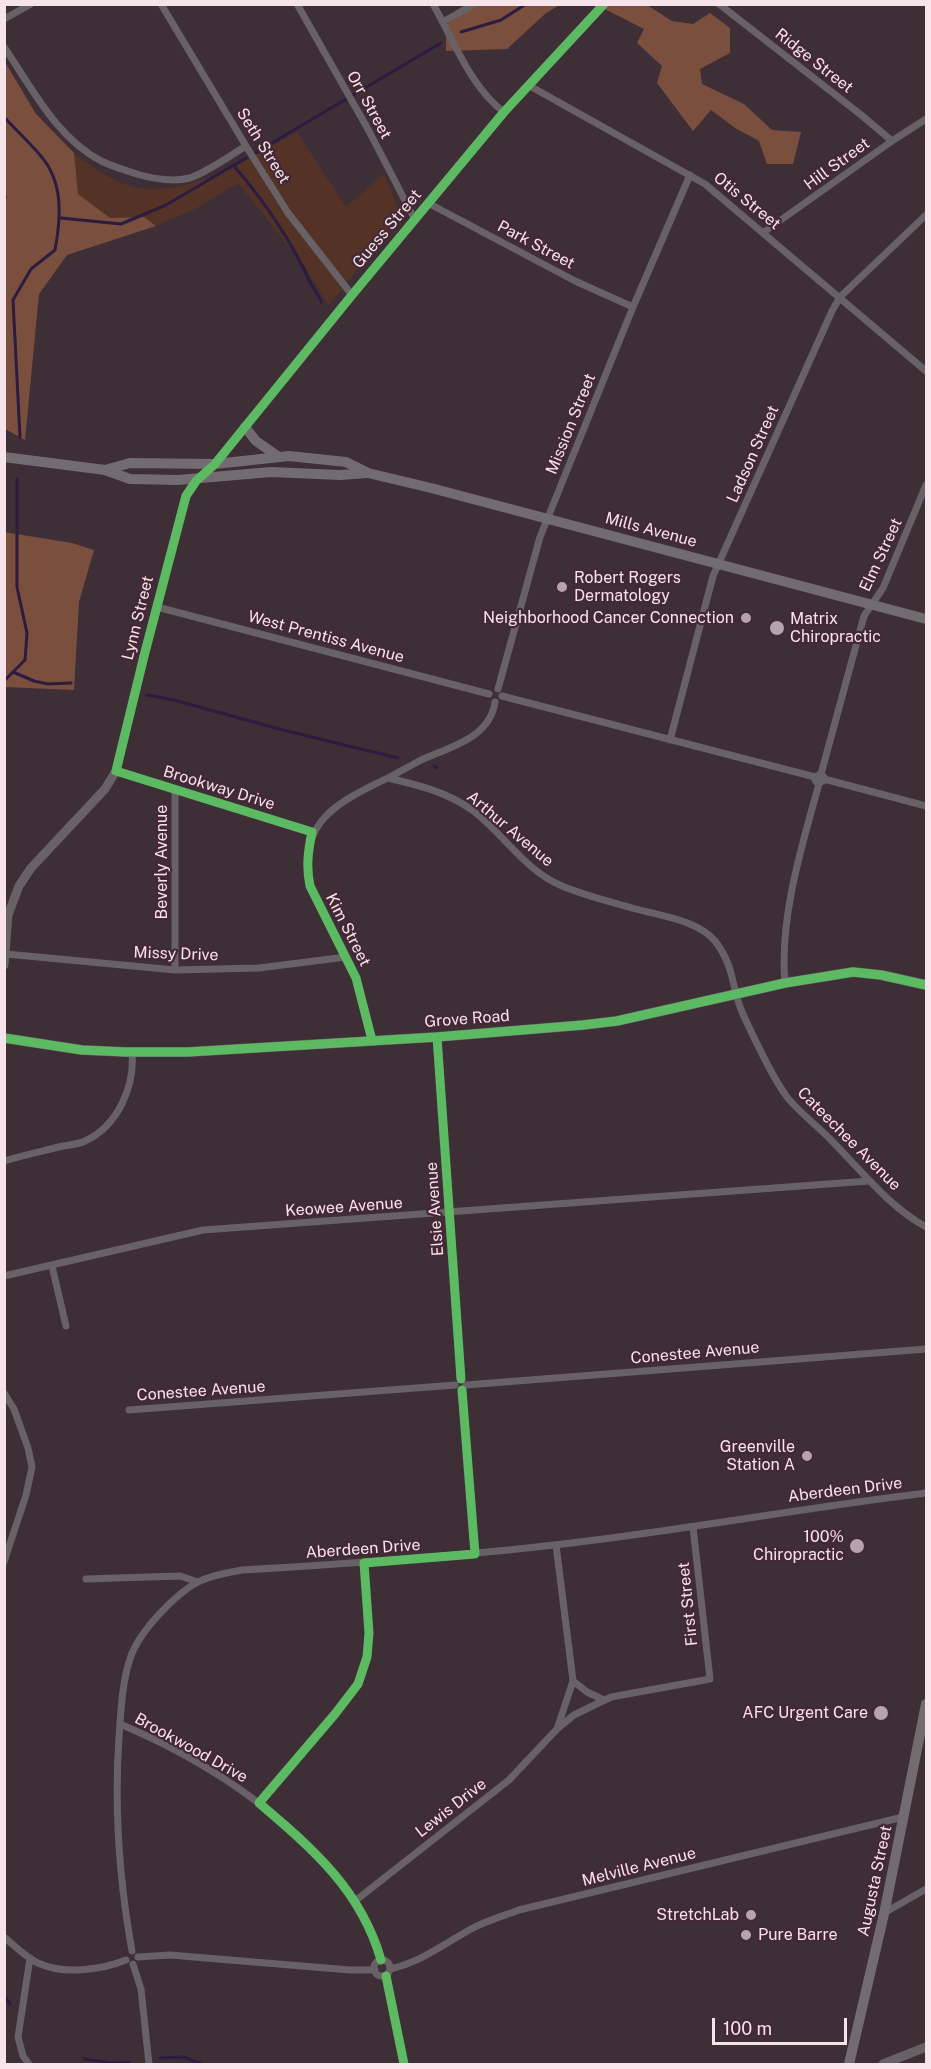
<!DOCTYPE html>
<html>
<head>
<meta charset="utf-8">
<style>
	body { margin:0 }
	#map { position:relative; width:931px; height:2069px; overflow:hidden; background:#3e2e36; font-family:"Public Sans",sans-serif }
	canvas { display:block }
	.frame { position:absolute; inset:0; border:6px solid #f7e4eb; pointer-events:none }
	.scale { position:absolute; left:712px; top:2018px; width:135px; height:27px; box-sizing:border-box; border:3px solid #f7e4eb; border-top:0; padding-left:8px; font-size:18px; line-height:21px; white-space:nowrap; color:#f7e4eb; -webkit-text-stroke:4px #442835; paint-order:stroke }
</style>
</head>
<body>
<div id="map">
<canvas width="931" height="2069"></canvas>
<div class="frame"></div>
<div class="scale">100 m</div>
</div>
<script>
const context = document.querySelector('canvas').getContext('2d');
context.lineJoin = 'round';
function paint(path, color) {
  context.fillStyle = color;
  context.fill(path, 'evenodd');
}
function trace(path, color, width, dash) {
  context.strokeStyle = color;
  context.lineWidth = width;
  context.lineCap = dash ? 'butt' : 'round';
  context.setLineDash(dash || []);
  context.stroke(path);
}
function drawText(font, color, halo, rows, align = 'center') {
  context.font = font + ' "Public Sans",sans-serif';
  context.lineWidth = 4.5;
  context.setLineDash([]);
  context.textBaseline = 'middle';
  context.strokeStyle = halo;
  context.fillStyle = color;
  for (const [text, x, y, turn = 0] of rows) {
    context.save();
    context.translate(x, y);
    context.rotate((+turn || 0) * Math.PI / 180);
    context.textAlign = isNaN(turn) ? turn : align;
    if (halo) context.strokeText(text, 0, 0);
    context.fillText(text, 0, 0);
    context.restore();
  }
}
paint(new Path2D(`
	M 297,132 L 346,207 L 384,174 L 401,215 L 329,305 L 304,265 L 238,183 L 197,208 L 156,226 L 144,217 L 110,218 L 78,194 L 74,153 C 91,166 113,182 134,187 C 192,198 249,158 297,132 Z`), '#543326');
paint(new Path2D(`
	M 475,5 L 559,5 L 545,14 L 507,49 L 446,51 L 446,25 Z
	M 597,5 L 647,5 L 672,21 L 693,24 L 710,13 L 730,28 L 730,53 L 700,69 L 702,84 L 744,104 L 772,130 L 801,132 L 793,164 L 767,164 L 759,141 L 735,128 L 711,110 L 693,131 L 657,83 L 662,66 L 637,43 L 644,29 Z
	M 5,62 L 36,114 L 74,153 L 78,194 L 110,218 L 144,217 L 156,226 L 67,255 L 39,294 L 25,440 L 5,429 L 4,203 L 7,198 L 4,186 Z
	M 4,532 L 72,543 L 94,550 L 79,602 L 74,690 L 5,687 Z`), '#7b4f3e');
trace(new Path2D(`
	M 461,32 L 501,20 L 526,4
	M 4,117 C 16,130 29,142 40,155 C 64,182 61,218 55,250 L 31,269 L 13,300 L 20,437
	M 255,153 L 441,43
	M 234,166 C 264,201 291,240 310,282 C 313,289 319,294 321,302
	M 61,218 L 121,224 L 166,205 L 246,158
	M 13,672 L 34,681 L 48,684 L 71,683
	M 4,681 L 25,660 L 27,633 L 17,587 L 17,479
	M 147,695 L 174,700 L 283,730 L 398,758
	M 434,766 L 437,768
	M 4,1996 L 10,2004
	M 160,2058 L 183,2057 L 202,2064
	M 84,2059 L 113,2063 L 129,2062`), '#2b1c40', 3);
trace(new Path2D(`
	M 161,4 L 246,146 L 288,213 L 352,295
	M 297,4 L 369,131 L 415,220
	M 433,4 C 453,39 471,88 504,112
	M 719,4 L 860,114 L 892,141
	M 4,19 L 31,4
	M 443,22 L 474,4
	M 4,47 C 32,88 56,137 101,161 C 114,167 127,171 140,175 C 154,179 175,182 190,178 C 209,171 228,157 246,146
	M 528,85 L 705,184 L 926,371
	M 428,203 L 575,281 L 633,307
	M 764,232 L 892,141 L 926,119
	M 157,607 L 489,694
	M 498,689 L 540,537 L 633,307 L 690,175
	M 502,696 L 815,777 L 821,774 L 824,777 L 824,781 L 817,783 L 815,780 L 815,777
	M 670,740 L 713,576 L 832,311 L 840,297 L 926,215
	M 116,771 L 312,832
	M 821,774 L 864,616 L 883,588 L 926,485
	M 388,778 C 399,772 410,766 421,760 C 450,747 490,738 495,702
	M 824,779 L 926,806
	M 175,790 L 175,970
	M 6,954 L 175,970 L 259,968 L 346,957
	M 785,983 C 779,919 802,845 819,784
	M 437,1037 L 461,1379
	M 372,1040 L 356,978 L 310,886 C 297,821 338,802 388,778 C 418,785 447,792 472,810 C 504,834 524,870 562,886 C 586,896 611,902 636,909 C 661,916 697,920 715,941 C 735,967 731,986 742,1012 C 753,1036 772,1077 787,1097 C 797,1110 817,1126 829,1138 C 860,1169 888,1206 926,1227
	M 4,1161 C 24,1155 43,1151 63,1146 C 70,1145 79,1144 85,1141 C 118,1126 135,1086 132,1052
	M 52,1266 L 66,1326
	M 4,1276 L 203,1230 L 869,1181
	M 466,1385 L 926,1349
	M 462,1390 L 475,1554
	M 4,1393 L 14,1409 L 28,1448 L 32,1467 L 26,1495 L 4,1562
	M 129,1410 L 455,1385
	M 556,1545 L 573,1681 L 587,1692 L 604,1700
	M 86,1579 L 180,1576 L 198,1582
	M 120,1724 C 220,1766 350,1851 381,1960
	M 557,1729 L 573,1681
	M 259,1803 L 335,1714 L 358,1684 L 367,1657 L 369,1633 L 364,1563
	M 355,1901 L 509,1780 L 557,1729 L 574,1715 L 611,1697 L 710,1679 L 693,1527
	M 884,1913 L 926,1889
	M 4,1937 C 15,1946 25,1957 38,1963 C 63,1975 101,1970 126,1960
	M 132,1951 C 119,1879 114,1810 119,1737 C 121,1710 122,1681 131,1656 C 140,1631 175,1594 198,1582 C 211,1575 227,1573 242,1570 C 346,1564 450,1557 554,1545 C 678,1531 802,1508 926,1493
	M 138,1957 L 170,1955 L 350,1970 L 375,1970
	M374 1968a8 8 0 1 1 16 0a8 8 0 1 1-16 0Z
	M 133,1964 L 141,1989 L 149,2064
	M 390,1969 C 421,1962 444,1944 471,1929 C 486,1921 503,1916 519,1910 L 903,1817
	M 386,1976 L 404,2064
	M 29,2064 L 23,2056 L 18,2037 L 30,1958`), '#686267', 7);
trace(new Path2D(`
	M 4,965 L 8,915 L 19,886 L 31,868 L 105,789 L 116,771 L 144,656 L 186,496 L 196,481 L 215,464 L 352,295 L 504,112 L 604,4
	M 883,2064 L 926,2047`), '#686267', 9);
trace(new Path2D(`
	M 4,1038 L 82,1050 L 126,1052 L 188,1052 L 437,1037 L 583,1025 L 617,1021 L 785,983 L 853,972 L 881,975 L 926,985`), '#6a646a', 10);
trace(new Path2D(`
	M 245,427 L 256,441 L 279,457
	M 4,457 L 105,470 L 130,479 L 178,480 L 271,472 L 340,475 L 367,473
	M 105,470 L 130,463 L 215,464 L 289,456 L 346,462 L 368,473 L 431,488 L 926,619
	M 849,2064 L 884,1914 L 926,1704`), '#726c71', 10);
trace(new Path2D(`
	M 437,1037 L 461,1379
	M 4,1038 L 82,1050 L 126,1052 L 188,1052 L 437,1037 L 583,1025 L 617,1021 L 785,983 L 853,972 L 881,975 L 926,985
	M 372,1040 L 356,978 L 310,886 C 306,867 308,851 312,832 L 116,771 L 144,656 L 186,496 L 196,481 L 215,464 L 352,295 L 504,112 L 604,4
	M 381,1960 C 361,1890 313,1849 259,1803 L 335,1714 L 358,1684 L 367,1657 L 369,1633 L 364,1563 L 475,1554 L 462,1390
	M 386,1976 L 404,2064`), '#5cba63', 9);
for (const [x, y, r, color] of [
	[562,587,6,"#b6a4ac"],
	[746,618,6,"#b6a4ac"],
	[777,628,8,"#b6a4ac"],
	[807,1456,6,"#b6a4ac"],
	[857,1546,8,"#b6a4ac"],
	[881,1713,8,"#b6a4ac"],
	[751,1915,6,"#b6a4ac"],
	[746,1935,6,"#b6a4ac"]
]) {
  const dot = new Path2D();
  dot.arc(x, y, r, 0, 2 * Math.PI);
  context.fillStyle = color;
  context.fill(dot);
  trace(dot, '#442835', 2);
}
drawText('16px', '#f7e4eb', '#442835', [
	["Ridge Street",814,61,38],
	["Orr Street",369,105,61],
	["Seth Street",263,146,58],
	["Hill Street",837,164,-36],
	["Otis Street",747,201,39],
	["Guess Street",387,229,-50],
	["Park Street",536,245,28],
	["Mission Street",571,424,-68],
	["Ladson Street",753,454,-66],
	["Mills Avenue",651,530,15],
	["Elm Street",881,555,-65],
	["Lynn Street",138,618,-76],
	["West Prentiss Avenue",326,637,15],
	["Brookway Drive",219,788,17],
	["Arthur Avenue",510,829,40],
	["Beverly Avenue",162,862,-90],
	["Kim Street",348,930,63],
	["Missy Drive",176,954,2],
	["Grove Road",467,1019,-4],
	["Cateechee Avenue",849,1139,45],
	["Keowee Avenue",344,1207,-4],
	["Elsie Avenue",435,1209,-94],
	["Conestee Avenue",695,1353,-5],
	["Conestee Avenue",201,1391,-4],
	["Aberdeen Drive",845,1490,-7],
	["Aberdeen Drive",363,1549,-4],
	["First Street",688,1604,-96],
	["Brookwood Drive",191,1748,29],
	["Lewis Drive",451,1808,-38],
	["Melville Avenue",639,1867,-14],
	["Augusta Street",875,1881,-78]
]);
drawText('16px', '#f7e4eb', '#442835', [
	["Robert Rogers",574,578,"left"],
	["Dermatology",574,596,"left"],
	["Neighborhood Cancer Connection",734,618],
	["Matrix",790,619,"left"],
	["Chiropractic",790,637,"left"],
	["Greenville",795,1447],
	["Station A",795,1465],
	["100%",844,1537],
	["Chiropractic",844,1555],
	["AFC Urgent Care",868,1713],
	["StretchLab",739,1915],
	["Pure Barre",758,1935,"left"]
], 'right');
</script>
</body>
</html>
